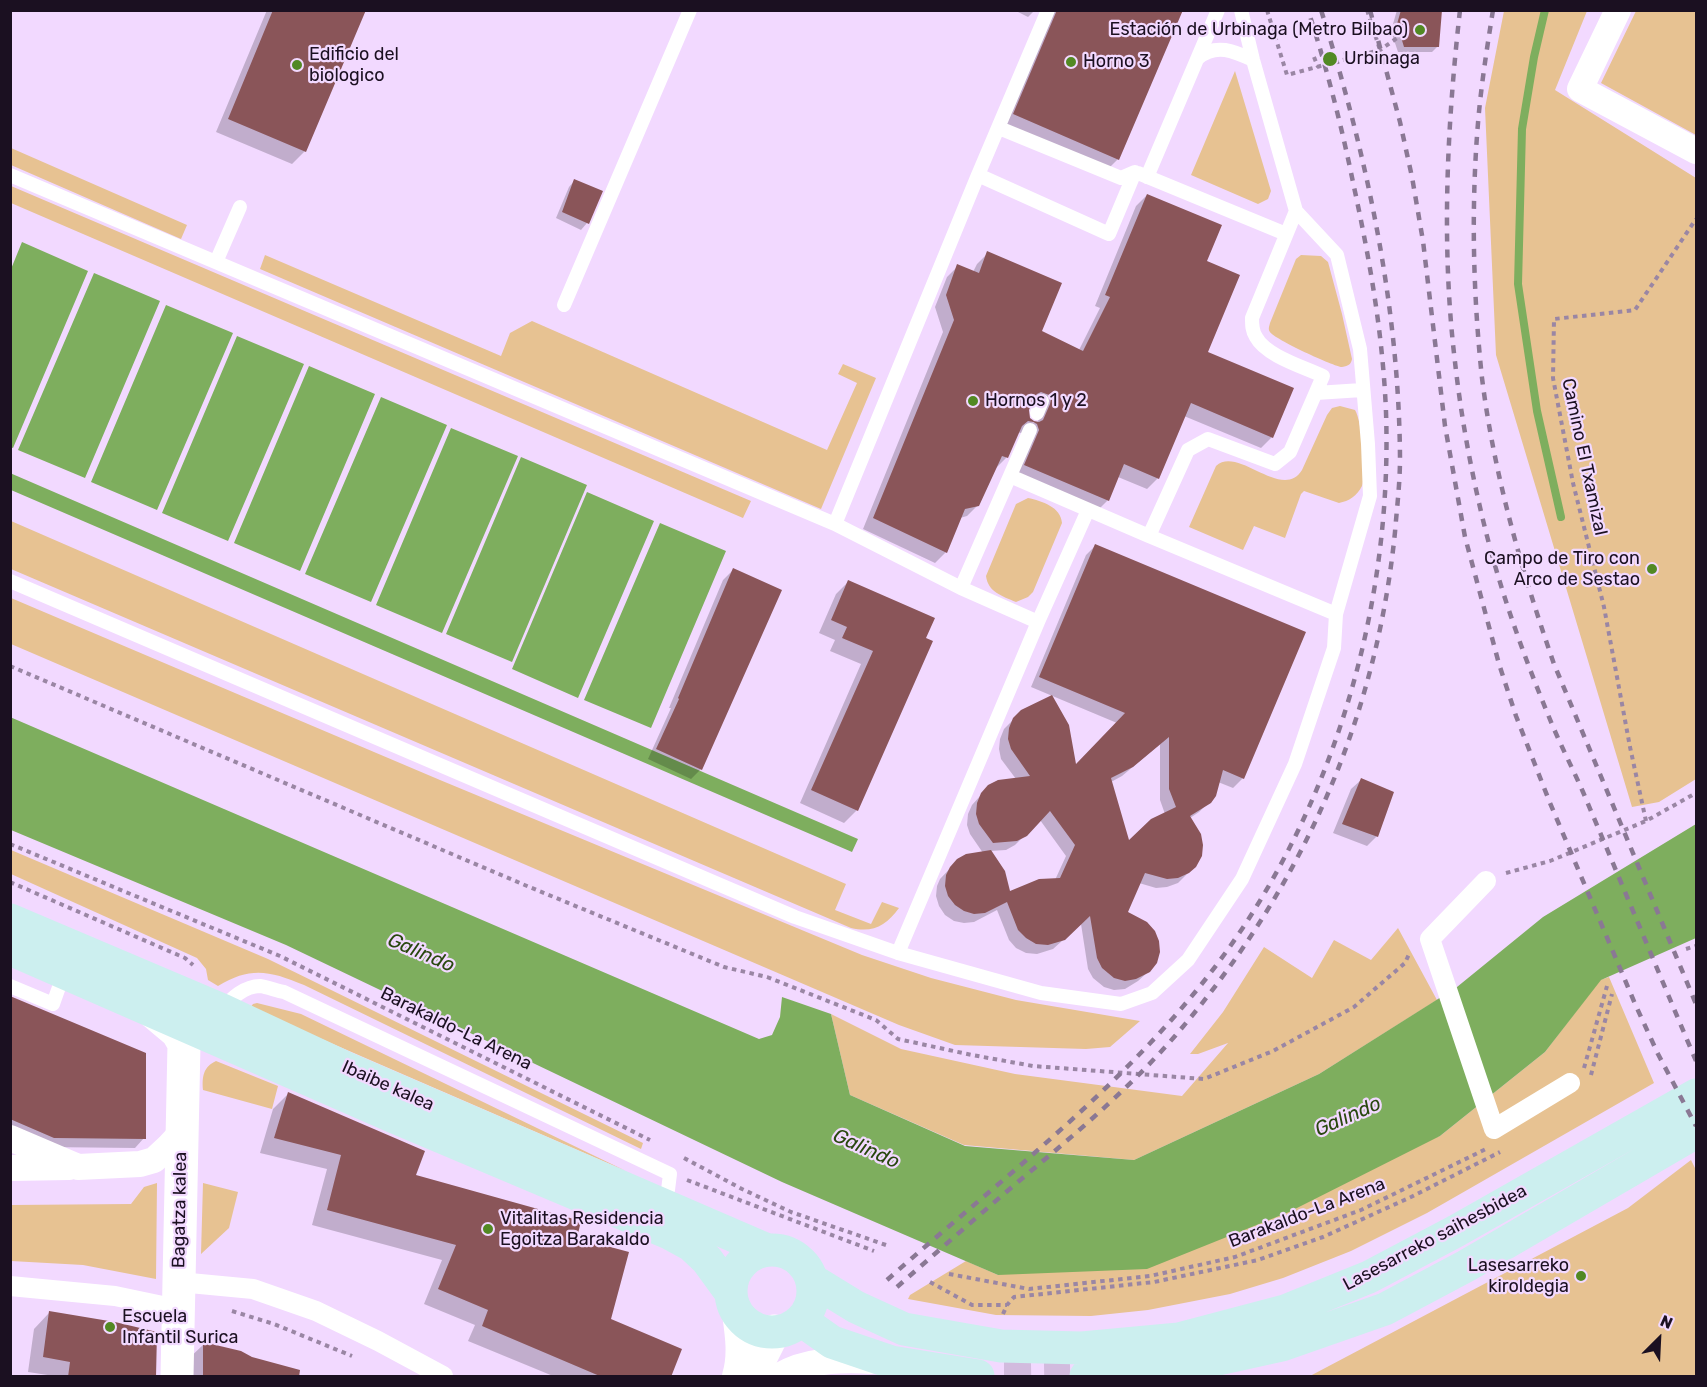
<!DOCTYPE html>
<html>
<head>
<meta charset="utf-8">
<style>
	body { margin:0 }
	#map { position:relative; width:1707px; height:1387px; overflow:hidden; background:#f2d9ff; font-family:Rubik,sans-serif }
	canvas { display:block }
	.frame { position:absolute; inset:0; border:12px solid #1b1021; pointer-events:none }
	.north { position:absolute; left:1629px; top:1309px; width:60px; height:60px; -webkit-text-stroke:4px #f2d9ff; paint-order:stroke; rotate:24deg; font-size:16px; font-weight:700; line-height:24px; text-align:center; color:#1b1021 }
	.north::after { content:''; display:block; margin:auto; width:21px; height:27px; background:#1b1021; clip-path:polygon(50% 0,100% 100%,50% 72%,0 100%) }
</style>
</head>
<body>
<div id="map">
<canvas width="1707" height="1387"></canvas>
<div class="frame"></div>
<div class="north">N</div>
</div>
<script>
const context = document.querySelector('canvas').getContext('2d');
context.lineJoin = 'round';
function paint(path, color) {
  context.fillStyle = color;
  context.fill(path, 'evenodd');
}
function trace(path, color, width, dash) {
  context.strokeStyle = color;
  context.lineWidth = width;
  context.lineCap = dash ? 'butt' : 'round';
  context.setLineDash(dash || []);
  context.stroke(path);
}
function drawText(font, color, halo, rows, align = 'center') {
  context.font = font + ' Rubik,sans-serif';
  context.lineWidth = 4.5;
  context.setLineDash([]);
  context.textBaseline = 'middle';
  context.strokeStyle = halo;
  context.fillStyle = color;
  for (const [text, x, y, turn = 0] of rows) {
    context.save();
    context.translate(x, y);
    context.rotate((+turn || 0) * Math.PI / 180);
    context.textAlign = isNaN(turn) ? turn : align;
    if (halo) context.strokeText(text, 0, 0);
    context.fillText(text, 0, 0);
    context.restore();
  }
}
paint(new Path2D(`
	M 1504,11 L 1587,11 L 1555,90 L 1696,178 L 1696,779 L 1659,802 L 1632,807 L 1496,355 L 1485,108 Z
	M 1636,11 L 1696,11 L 1696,135 L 1601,83 Z
	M 1235,71 L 1271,191 L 1268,199 L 1258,204 L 1191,175 Z
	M 11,148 L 187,225 L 181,239 L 11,165 Z
	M 11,186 L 751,501 L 743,518 L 11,203 Z
	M 265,255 L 501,356 L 510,333 L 532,321 L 827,450 L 857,383 L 838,374 L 843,364 L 876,378 L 821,509 L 260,269 Z
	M 1301,255 L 1321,256 L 1328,262 L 1342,314 L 1352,359 C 1351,364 1349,366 1342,367 C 1335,367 1274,339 1270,332 C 1268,329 1269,327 1270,323 L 1296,259 Z
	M 1340,406 L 1355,410 C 1362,421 1367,475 1362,486 C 1357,496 1349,501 1339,503 L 1304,491 L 1301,494 L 1285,538 L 1254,526 L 1243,550 L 1189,527 L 1216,466 C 1238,445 1282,502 1302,470 L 1327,415 L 1332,408 Z
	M 1028,498 C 1042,501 1061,507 1062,523 L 1033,592 L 1028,597 L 1016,602 C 1002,596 988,592 986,576 L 1016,504 Z
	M 11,521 L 846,884 L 835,910 L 871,924 L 882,902 L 899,908 C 886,926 873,933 851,928 L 11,569 Z
	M 11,598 L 440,780 L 862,955 L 931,978 L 1016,1000 L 1140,1021 L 1110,1047 L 1086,1049 L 955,1045 L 899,1025 L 11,644 Z
	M 11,850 L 268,959 L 643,1143 L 641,1149 L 304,985 C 270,971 251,966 218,986 L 208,980 L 206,969 L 197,958 L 11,874 Z
	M 1398,928 L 1437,1000 L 1319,1074 L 1134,1160 L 964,1145 L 850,1095 L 831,1014 L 901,1049 L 1015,1074 L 1182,1096 L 1228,1043 L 1198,1054 L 1190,1054 L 1223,1012 L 1264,947 L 1312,978 L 1334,940 L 1371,960 Z
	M 1609,977 L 1654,1083 L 1427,1213 L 1351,1251 L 1283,1278 L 1230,1294 L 1148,1310 L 1091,1316 L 996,1315 L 908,1299 L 910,1295 L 966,1261 L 998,1275 L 1440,1136 L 1545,1052 L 1600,980 Z
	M 257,1003 L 301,1014 L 626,1171 L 250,1008 L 253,1004 Z
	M 216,1061 L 278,1086 L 272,1109 L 203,1090 C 202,1077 203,1067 216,1061 Z
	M 1691,1160 L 1696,1170 L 1696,1376 L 1310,1376 L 1628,1208 Z
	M 157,1183 L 156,1279 L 83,1265 L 11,1261 L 11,1205 L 131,1204 L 144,1187 Z
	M 203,1183 L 238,1192 L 229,1228 L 201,1254 Z`), '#e7c292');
paint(new Path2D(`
	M 22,242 L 88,271 L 13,448 L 10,447 L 11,269 Z
	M 94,273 L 160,301 L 85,478 L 18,450 Z
	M 166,305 L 233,333 L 157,510 L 91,482 Z
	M 237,336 L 304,364 L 228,541 L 162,513 Z
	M 309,366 L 375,394 L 300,571 L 234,543 Z
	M 381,397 L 447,425 L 371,602 L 305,574 Z
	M 451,428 L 518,456 L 442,633 L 376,605 Z
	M 521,457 L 587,485 L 512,662 L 446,634 Z
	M 10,473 L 858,839 L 852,852 L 11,490 Z
	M 587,492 L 654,521 L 578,698 L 512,669 Z
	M 660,523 L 726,551 L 651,728 L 584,700 Z
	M 10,717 L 759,1039 L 772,1035 L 780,1017 L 782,997 L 831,1014 L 850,1095 L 965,1146 L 1134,1160 L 1319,1074 L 1457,987 L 1543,917 L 1696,824 L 1696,938 L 1601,980 L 1545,1052 L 1440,1136 L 1289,1212 L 1147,1269 L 998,1275 L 782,1182 L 286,945 L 11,830 Z`), '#7eae5e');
paint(new Path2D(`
	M 267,10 L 364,10 L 305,151 L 292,164 L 216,132 Z
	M 1014,10 L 1182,10 L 1118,159 L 1108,169 L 1005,124 L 1041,11 L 1033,12 L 1028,17 Z
	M 1397,10 L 1441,10 L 1438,46 L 1432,52 L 1398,52 L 1391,31 Z
	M 575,180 L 587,223 L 581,230 L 556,218 L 569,187 Z
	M 1147,195 L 1205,262 L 1206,353 L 1272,437 L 1261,448 L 1184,416 L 1158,478 L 1147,489 L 1118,477 L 1108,500 L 1097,511 L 1014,477 L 1026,435 L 1018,432 L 1006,458 L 995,469 L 978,505 L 967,516 L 960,518 L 946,552 L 935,563 L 863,529 L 943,332 L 935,307 L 947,277 L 958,266 L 973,272 L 977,264 L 988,253 L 1040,332 L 1079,350 L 1100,308 L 1095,306 L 1136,206 ZM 1030,403 L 1033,403 L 1039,407 L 1040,417 L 1037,423 L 1034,423 L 1029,420 L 1027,409 Z
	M 1095,546 L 1243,778 L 1233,788 L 1218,782 L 1209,802 L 1199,812 L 1190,818 L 1195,866 L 1178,883 L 1167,887 L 1156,888 L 1139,883 L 1126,913 L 1149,971 L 1138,981 L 1125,989 L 1114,990 L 1104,987 L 1093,978 L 1088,969 L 1081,924 L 1053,949 L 1037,954 L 1026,953 L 1016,948 L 1009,940 L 997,910 L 974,922 L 964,923 L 954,921 L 945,915 L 939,906 L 936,896 L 937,886 L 940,879 L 958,860 L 983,853 L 970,834 L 967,825 L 968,814 L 972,805 L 989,786 L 1016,779 L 1001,759 L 999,749 L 1000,739 L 1004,729 L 1022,711 L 1075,767 L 1117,723 L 1031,687 L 1086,555 ZM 1160,744 L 1160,800 L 1165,814 L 1128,842 L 1111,782 L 1122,776 ZM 1040,820 L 1066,856 L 1055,880 L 1009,893 L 990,851 L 1006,850 L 1015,845 Z
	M 733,570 L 701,769 L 691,779 L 648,759 L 671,708 L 669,708 L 723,580 Z
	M 849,581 L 924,638 L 857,810 L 844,823 L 800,803 L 861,664 L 830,651 L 835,640 L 819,633 L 836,594 Z
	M 1361,780 L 1377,836 L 1367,846 L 1333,833 L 1351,789 Z
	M 10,996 L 144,1138 L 135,1148 L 44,1147 L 10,1133 Z
	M 288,1094 L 414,1176 L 575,1239 L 609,1320 L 669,1376 L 553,1376 L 468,1341 L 475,1325 L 424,1304 L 442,1260 L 312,1225 L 327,1169 L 260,1153 L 273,1109 Z
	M 49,1313 L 155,1376 L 54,1376 L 28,1372 L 34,1329 Z
	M 204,1344 L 293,1372 L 301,1376 L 185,1376 L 185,1362 Z`), '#0003');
trace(new Path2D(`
	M 1545,10 L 1534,57 L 1522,129 L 1518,284 L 1537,411 L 1561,517`), '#7eae5e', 8);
paint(new Path2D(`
	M 273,10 L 366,10 L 306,152 L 228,119 Z
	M 1057,10 L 1183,10 L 1119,160 L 1013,114 Z
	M 1401,10 L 1442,10 L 1439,47 L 1404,47 L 1397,24 Z
	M 574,179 L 603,191 L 589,224 L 562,212 Z
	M 1147,194 L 1222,225 L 1207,261 L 1240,275 L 1208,352 L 1294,388 L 1273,438 L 1191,403 L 1159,479 L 1124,464 L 1109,501 L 1024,465 L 1039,430 L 1037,424 L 1033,422 L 1028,421 L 1022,426 L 1008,458 L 1002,456 L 979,506 L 965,509 L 947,553 L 873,518 L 954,320 L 946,295 L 957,264 L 979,273 L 987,251 L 1062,283 L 1042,331 L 1083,351 L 1110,297 L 1105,295 ZM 1041,392 L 1049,395 L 1051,399 L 1050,404 L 1043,420 L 1039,422 L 1034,421 L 1030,418 L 1029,410 L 1034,397 L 1037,394 Z
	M 1095,544 L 1306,632 L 1244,779 L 1223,770 L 1216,796 L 1211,803 L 1190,816 L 1201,834 L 1203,845 L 1202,856 L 1196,867 L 1189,873 L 1178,878 L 1167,879 L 1145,873 L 1128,912 L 1147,922 L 1155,931 L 1159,941 L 1160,952 L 1157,963 L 1150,972 L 1136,979 L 1125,981 L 1114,978 L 1102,968 L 1097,958 L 1090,916 L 1065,940 L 1048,945 L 1036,944 L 1026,938 L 1018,930 L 1007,902 L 985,913 L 974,914 L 964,911 L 955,905 L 948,896 L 945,886 L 946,875 L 950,867 L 957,859 L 966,854 L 991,850 L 1005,871 L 1010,891 L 1039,879 L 1060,878 L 1075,845 L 1050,811 L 1027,836 L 1017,841 L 993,843 L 979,824 L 976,814 L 977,803 L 981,793 L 988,785 L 998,780 L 1030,776 L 1011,749 L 1008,739 L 1009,728 L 1013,718 L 1021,710 L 1052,695 L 1069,725 L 1076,764 L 1125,713 L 1039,677 ZM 1169,737 L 1169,789 L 1176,807 L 1151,819 L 1129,840 L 1111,778 L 1133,767 Z
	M 733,568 L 782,590 L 702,770 L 656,749 L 679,699 L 678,698 Z
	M 848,580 L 935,618 L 926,638 L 933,641 L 858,811 L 811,790 L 873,651 L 842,638 L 847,627 L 831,620 Z
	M 1361,778 L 1394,792 L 1378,837 L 1342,824 Z
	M 10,996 L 146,1053 L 146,1139 L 54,1138 L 10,1119 Z
	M 288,1092 L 425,1151 L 416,1175 L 581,1221 L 577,1238 L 629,1252 L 611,1319 L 682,1349 L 671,1377 L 602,1377 L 482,1326 L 488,1310 L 438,1289 L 456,1245 L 327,1210 L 341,1155 L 274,1138 Z
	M 49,1311 L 115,1322 L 157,1332 L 156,1377 L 68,1377 L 70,1362 L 43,1357 Z
	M 203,1342 L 241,1351 L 252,1357 L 300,1370 L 299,1377 L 203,1377 Z`), '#8a5559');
trace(new Path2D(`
	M 1017,1376 L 1017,1364 L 1073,1363`), '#d2bbde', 26, [26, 13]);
trace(new Path2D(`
	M 1267,10 L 1287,75 L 1380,50 L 1400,36
	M 1367,10 L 1380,50
	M 1345,52 L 1347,59
	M 1314,57 L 1318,67
	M 10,666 L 527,886 L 724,967 L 767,977 L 876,1020 L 898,1039 L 972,1055 L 1033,1066 L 1204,1079 L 1273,1051 L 1354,1007 L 1405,963 L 1410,952
	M 1646,821 L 1630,747 L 1604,607 L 1573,483 L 1553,378 L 1554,319 L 1635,310 L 1696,219
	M 10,844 L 280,956 L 650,1140
	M 1506,873 L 1550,861 L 1646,821 L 1696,793
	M 10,882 L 185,958 L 193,965
	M 1686,949 L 1696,946
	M 1584,1068 L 1607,986
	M 1591,1075 L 1612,994
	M 684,1158 L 742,1189 L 791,1212 L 886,1245
	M 687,1180 L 874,1251
	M 949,1274 L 1029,1289 L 1150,1276 L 1235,1257 L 1361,1210 L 1486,1149
	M 930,1282 L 972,1305 L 1007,1305
	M 232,1311 L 274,1324 L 352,1356
	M 1003,1314 L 1007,1305 L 1014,1297 L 1154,1282 L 1258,1260 L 1323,1237 L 1411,1197 L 1500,1152`), '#9a86a4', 4, [4.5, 4.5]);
trace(new Path2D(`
	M 1198,58 C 1216,43 1234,51 1253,60
	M 999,128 L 1121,178 L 1135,172 L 1109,234 L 978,175 L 1048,10
	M 1138,173 L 1286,234
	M 10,175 L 835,524 L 961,588 L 1038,622 L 898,953
	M 1147,177 L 1218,10
	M 1296,211 L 1337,255 L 1360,349 L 1368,444 L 1370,496 L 1336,614
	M 216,262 L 240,207
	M 564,305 L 690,10
	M 1316,393 L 1362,390
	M 1037,413 L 1042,401
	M 1010,476 L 1149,536 L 1188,450 L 1208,439 L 1275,464 L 1290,452 L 1323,376 C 1304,367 1266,356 1256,337 C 1252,331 1252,325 1252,318 L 1296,211 L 1253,60 L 1241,10
	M 835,524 L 978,175
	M 10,581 L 795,917 L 898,953 L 1041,993 L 1121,1004 L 1152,993 L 1188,960 L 1242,879 L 1295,764 L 1334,648 L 1336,614 L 1149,536
	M 961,588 L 1030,430
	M 1038,622 L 1088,510
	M 10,986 L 53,1004 L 64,973
	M 223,1009 C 231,998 245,986 260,986 C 268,987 277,991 284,992 L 670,1174 L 668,1190`), '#fff', 14);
trace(new Path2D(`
	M 1486,881 L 1430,939 L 1494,1129 L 1570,1083
	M 179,1282 L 253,1289 L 316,1311 L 378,1341 L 443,1376
	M 10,1286 L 115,1296 L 177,1309`), '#fff', 20);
trace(new Path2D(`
	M 1618,10 L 1580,89 L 1696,151
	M 10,1138 L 78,1167 L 140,1164 L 154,1160 L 168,1147 L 182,1132
	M 10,1168 L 69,1167
	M 734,1306 C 737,1329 742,1353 735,1376
	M 779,1376 C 806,1360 840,1359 871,1361`), '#fff', 26);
trace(new Path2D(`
	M 152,1011 L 177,1032 L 184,1044 L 177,1376
	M 753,1376 L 759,1361 L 774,1331`), '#fff', 33);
trace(new Path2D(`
	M 10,920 L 222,1010 L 348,1069 L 767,1250
	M 10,949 L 394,1117 L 669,1233 L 691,1245 L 707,1260 L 731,1293
	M731 1291a41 41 0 1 1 82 0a41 41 0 1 1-82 0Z
	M 812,1280 L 856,1307 L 904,1329 L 1001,1346 L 1082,1348 L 1179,1339 L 1285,1311 L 1369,1277 L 1456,1231 L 1696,1095
	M 801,1320 L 832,1342 L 891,1362 L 978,1376
	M 1086,1376 L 1169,1370 L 1282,1345 L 1385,1309 L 1466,1266 L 1696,1132`), '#ccefef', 33);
trace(new Path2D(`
	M 1370,10 L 1400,122 L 1412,177 L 1423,241 L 1445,426 L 1465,537 L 1499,664 L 1516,716 L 1550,803 L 1636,1006 L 1658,1054 L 1696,1126
	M 1460,10 C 1447,126 1441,246 1455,362 C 1461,416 1471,471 1484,524 C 1500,590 1523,654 1549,717 C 1559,742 1572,767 1583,792 C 1621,882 1658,971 1696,1061
	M 1493,10 C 1487,48 1481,86 1478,123 C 1471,207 1473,294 1482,378 C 1494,475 1522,572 1554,664 L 1696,1004
	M 887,1280 C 993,1186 1106,1101 1196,991 C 1327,832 1393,617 1386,412 C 1383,336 1370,261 1354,187 C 1342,128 1327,68 1308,10
	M 897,1287 C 937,1252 978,1216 1019,1181 C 1073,1136 1129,1089 1175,1036 C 1300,891 1376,722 1395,532 C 1397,507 1400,483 1400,458 C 1399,307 1367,155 1321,10`), '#8a7894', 4.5, [8, 8]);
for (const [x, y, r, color] of [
	[1420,30,6,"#528924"],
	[1330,59,8,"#528924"],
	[1071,62,6,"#528924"],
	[297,65,6,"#528924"],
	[973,401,6,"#528924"],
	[1652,569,6,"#528924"],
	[488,1229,6,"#528924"],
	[1581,1276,6,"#528924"],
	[110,1327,6,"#528924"]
]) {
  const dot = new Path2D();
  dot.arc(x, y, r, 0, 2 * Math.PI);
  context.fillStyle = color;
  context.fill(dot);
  trace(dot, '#f2d9ff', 2);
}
drawText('18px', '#1b1021', '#f2d9ff', [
	["Estación de Urbinaga (Metro Bilbao)",1408,30,"right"],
	["Edificio del",309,55],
	["biologico",309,76],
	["Urbinaga",1344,59],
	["Horno 3",1083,62],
	["Hornos 1 y 2",985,401],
	["Campo de Tiro con",1640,559,"right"],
	["Arco de Sestao",1640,580,"right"],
	["Vitalitas Residencia",500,1219],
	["Egoitza Barakaldo",500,1240],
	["Lasesarreko",1569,1266,"right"],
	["kiroldegia",1569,1287,"right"],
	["Escuela",122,1317],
	["Infantil Surica",122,1338]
], 'left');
drawText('18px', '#1b1021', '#f2d9ff', [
	["Camino El Txamizal",1584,457,78],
	["Barakaldo-La Arena",456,1029,26],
	["Ibaibe kalea",388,1086,24],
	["Bagatza kalea",180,1210,-89],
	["Barakaldo-La Arena",1307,1213,-21],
	["Lasesarreko saihesbidea",1435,1238,-28]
]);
drawText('italic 20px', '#29480f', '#f2d9ff', [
	["Galindo",421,953,23],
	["Galindo",1348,1117,-24],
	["Galindo",866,1149,24]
]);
</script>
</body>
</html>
